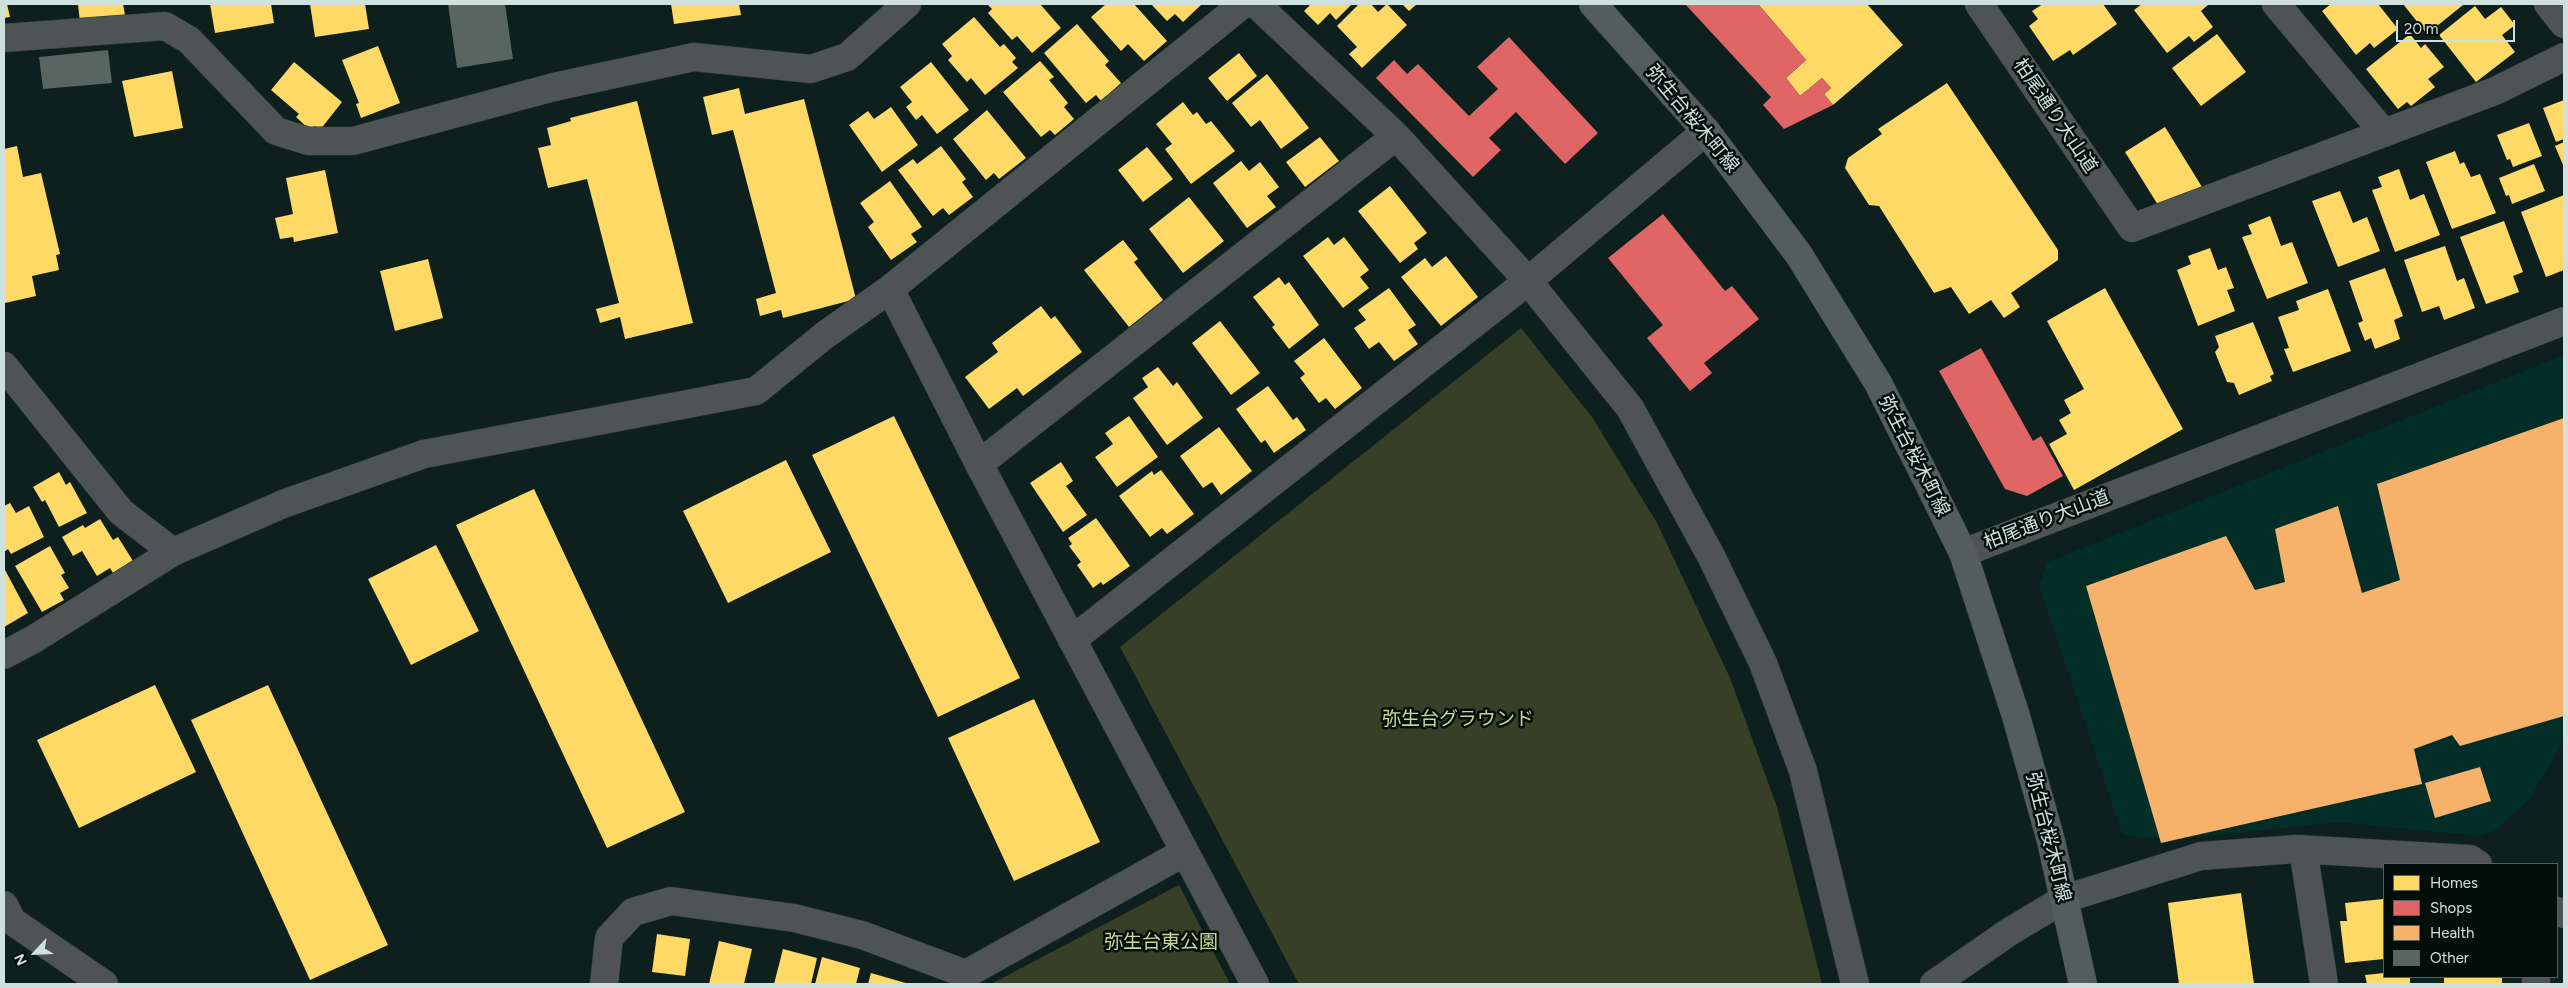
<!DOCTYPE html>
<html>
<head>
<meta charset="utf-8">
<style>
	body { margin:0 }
	#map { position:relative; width:2568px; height:988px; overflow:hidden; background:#0d201d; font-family:Figtree,sans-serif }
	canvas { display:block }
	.frame { position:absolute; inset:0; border:5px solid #cfe1dd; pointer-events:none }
	.legend { position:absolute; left:2383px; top:863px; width:175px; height:115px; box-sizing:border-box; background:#030e0b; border:1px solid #55625f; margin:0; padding:6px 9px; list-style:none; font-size:15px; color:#cfe1dd }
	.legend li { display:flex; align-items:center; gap:10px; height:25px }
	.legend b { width:25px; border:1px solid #55625f }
	.north { position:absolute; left:10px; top:928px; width:50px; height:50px; -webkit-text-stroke:4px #030e0b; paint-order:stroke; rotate:245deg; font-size:14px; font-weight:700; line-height:20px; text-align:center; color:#cfe1dd }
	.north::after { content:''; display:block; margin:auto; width:18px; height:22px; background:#cfe1dd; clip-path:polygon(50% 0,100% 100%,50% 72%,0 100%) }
	.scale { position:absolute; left:2396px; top:20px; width:119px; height:22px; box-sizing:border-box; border:2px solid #cfe1dd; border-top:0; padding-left:6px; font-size:15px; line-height:18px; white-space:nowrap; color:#cfe1dd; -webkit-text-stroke:4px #030e0b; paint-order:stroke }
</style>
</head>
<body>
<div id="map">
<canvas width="2568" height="988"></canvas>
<div class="frame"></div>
<ul class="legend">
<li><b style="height:14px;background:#ffd966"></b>Homes</li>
<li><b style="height:14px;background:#e06666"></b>Shops</li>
<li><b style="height:14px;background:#f6b26b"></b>Health</li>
<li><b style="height:14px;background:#586560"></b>Other</li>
</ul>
<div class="north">N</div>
<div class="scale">20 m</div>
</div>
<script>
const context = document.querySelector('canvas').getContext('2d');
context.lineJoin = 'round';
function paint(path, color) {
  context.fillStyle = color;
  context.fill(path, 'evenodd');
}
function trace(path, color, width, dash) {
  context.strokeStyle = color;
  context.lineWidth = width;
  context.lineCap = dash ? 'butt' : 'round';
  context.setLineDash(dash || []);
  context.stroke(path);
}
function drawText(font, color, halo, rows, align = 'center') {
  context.font = font + ' Figtree,"Noto Sans JP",sans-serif';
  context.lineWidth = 5;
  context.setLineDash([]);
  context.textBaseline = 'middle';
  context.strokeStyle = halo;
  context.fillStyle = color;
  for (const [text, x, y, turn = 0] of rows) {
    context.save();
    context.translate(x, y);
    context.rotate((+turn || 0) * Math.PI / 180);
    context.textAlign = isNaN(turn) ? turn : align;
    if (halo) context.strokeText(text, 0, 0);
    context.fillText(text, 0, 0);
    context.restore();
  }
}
paint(new Path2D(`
	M 2564,355 L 2564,741 L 2529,800 L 2494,831 L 2481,836 L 2337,822 L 2200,837 L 2144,838 L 2122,834 L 2039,586 L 2048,562 Z`), '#022e27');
paint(new Path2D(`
	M 1521,328 L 1592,417 L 1657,523 L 1730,678 L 1777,807 L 1822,984 L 1299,984 L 1120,647 Z
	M 1179,885 L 1230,984 L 991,984 Z`), '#374027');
paint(new Path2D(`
	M 4,4 L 7,4 L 10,17 L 4,18 Z
	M 78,4 L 123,4 L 125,15 L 80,22 Z
	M 210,4 L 271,4 L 274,23 L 215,33 Z
	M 310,4 L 365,4 L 369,29 L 315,37 Z
	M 671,4 L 739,4 L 741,15 L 674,24 Z
	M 987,4 L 1040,4 L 1061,28 L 1032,53 L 1017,36 L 1012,40 L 988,13 L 992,9 Z
	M 1106,4 L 1134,4 L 1167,41 L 1144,61 L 1128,44 L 1121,51 L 1091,17 Z
	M 1151,4 L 1202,4 L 1183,22 L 1175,14 L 1167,21 Z
	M 1311,4 L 1352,4 L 1336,20 L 1330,13 L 1318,25 L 1304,11 Z
	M 1359,4 L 1371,4 L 1378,12 L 1387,4 L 1407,25 L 1362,68 L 1349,54 L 1357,47 L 1337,26 Z
	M 1402,4 L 1417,4 L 1409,11 Z
	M 1758,4 L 1867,4 L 1903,45 L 1833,105 L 1824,94 L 1831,88 L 1822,78 L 1800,96 L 1786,78 L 1806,60 Z
	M 2043,4 L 2103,4 L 2117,24 L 2073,55 L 2070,50 L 2053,61 L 2029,26 L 2038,19 L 2032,11 Z
	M 2142,4 L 2209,4 L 2201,11 L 2213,27 L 2194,42 L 2189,36 L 2167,53 L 2134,10 Z
	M 2331,4 L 2378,4 L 2398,29 L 2374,48 L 2370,43 L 2356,55 L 2322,11 Z
	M 2403,4 L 2462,4 L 2463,5 L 2427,34 Z
	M 2475,6 L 2485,19 L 2501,7 L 2515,25 L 2502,35 L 2515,52 L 2476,82 L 2439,35 Z
	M 974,17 L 1000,47 L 1004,44 L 1016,58 L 1012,62 L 1018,68 L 985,95 L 971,78 L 967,82 L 948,60 L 952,56 L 942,44 Z
	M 1077,24 L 1109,61 L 1105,65 L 1121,83 L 1101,101 L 1096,95 L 1086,103 L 1044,53 Z
	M 2217,34 L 2246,72 L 2201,106 L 2172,68 Z
	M 2410,34 L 2421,48 L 2425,44 L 2444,67 L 2428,79 L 2435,87 L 2411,106 L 2407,102 L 2398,109 L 2366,69 Z
	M 378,46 L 400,103 L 361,118 L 356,104 L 359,103 L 342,60 Z
	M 1239,53 L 1257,76 L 1227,101 L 1208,78 Z
	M 1040,61 L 1054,77 L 1049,80 L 1068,103 L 1064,107 L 1074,119 L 1055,135 L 1050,130 L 1041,137 L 1003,92 Z
	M 294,62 L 342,102 L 320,130 L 315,126 L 311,131 L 296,117 L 299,114 L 271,90 Z
	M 931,62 L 969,110 L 937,134 L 922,115 L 916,120 L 906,107 L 912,102 L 900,87 Z
	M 172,71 L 183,128 L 134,137 L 122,81 Z
	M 1267,74 L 1309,128 L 1281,149 L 1260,120 L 1251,127 L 1232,103 Z
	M 1947,83 L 2058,250 L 2058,260 L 2011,293 L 2020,307 L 2004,318 L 1991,300 L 1969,314 L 1951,287 L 1934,293 L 1879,206 L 1869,205 L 1845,168 L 1848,158 L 1882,134 L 1878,129 Z
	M 739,88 L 745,114 L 804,99 L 856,299 L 783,318 L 781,310 L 760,316 L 756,299 L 776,293 L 733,130 L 712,135 L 703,97 Z
	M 2564,100 L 2564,139 L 2556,142 L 2543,108 Z
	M 637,101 L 693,323 L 625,339 L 620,317 L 600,323 L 596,309 L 619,303 L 587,179 L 548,188 L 538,148 L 551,145 L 547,128 L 571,121 L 570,118 Z
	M 1183,102 L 1193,115 L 1197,112 L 1206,124 L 1211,121 L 1235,151 L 1191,184 L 1165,149 L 1172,144 L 1156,124 Z
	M 891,107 L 918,145 L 882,172 L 849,125 L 868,111 L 874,119 Z
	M 987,110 L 1026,158 L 999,179 L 994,173 L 986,180 L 953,139 Z
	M 2529,123 L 2542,156 L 2513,167 L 2510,159 L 2507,160 L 2497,135 Z
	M 2165,127 L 2202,187 L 2175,204 L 2171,198 L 2158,205 L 2125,152 Z
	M 1320,137 L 1339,161 L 1305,187 L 1286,162 Z
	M 2564,142 L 2564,164 L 2563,165 L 2555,146 Z
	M 17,146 L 23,177 L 41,173 L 60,254 L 56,255 L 59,270 L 32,276 L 36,296 L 5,303 L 4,149 Z
	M 941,146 L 966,179 L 962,182 L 973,197 L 949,215 L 943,208 L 933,216 L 898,170 L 913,159 L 917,164 Z
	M 1147,147 L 1173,179 L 1143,202 L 1118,170 Z
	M 2455,151 L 2460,164 L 2464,162 L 2471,177 L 2480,174 L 2496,213 L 2452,229 L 2426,162 Z
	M 1241,161 L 1249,171 L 1260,162 L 1279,187 L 1267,196 L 1276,207 L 1247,228 L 1213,183 Z
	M 2534,164 L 2545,191 L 2512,204 L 2509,195 L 2506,196 L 2499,178 Z
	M 2399,169 L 2410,200 L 2424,194 L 2440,235 L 2395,252 L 2372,190 L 2382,187 L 2378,177 Z
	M 325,170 L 338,233 L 294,242 L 293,237 L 280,239 L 275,218 L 293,214 L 286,178 Z
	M 890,181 L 922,227 L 911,234 L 917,242 L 891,260 L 868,227 L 874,222 L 860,203 Z
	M 1390,186 L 1427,233 L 1414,243 L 1418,249 L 1400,263 L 1358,211 Z
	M 2340,191 L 2353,223 L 2367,217 L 2380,251 L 2338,267 L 2312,201 Z
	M 2564,195 L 2564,270 L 2546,277 L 2521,212 Z
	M 1189,197 L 1224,241 L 1183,273 L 1149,229 Z
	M 2270,216 L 2281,246 L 2292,242 L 2308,283 L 2267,299 L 2242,237 L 2252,234 L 2248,225 Z
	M 2504,221 L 2523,272 L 2513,276 L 2519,292 L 2486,304 L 2460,237 Z
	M 1328,237 L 1334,245 L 1344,237 L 1369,270 L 1360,277 L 1369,288 L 1343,308 L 1303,256 Z
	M 1123,240 L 1138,259 L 1134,262 L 1163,300 L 1129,327 L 1084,270 Z
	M 2445,246 L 2457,281 L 2464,278 L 2475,308 L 2444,320 L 2439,306 L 2422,312 L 2404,260 Z
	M 2210,248 L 2218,270 L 2226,267 L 2234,288 L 2227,290 L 2235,311 L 2198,326 L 2177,270 L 2191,264 L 2188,256 Z
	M 1446,256 L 1478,297 L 1441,326 L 1401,277 L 1425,258 L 1432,267 Z
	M 428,259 L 443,318 L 395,331 L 380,271 Z
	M 2385,268 L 2403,316 L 2394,320 L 2400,339 L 2375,349 L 2371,338 L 2365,341 L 2358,323 L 2363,321 L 2349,281 Z
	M 1279,277 L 1285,285 L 1289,282 L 1319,325 L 1289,349 L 1272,327 L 1275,325 L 1253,297 Z
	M 1389,288 L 1416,325 L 1408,330 L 1418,344 L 1394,361 L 1379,342 L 1369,349 L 1354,328 L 1366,320 L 1358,310 Z
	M 2105,288 L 2183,429 L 2074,490 L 2049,444 L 2067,434 L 2059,420 L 2071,413 L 2064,400 L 2084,389 L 2047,321 Z
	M 2328,289 L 2351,351 L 2293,372 L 2284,349 L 2289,348 L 2278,317 L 2299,310 L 2296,301 Z
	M 1041,306 L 1051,319 L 1055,316 L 1082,352 L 1023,396 L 1017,388 L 989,409 L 965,377 L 998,352 L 992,343 Z
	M 1220,321 L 1260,373 L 1231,395 L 1192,343 Z
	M 2253,322 L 2274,374 L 2270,376 L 2272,381 L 2239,395 L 2234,383 L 2227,382 L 2215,352 L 2219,347 L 2215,336 Z
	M 1324,338 L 1362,388 L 1335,409 L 1326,398 L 1319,403 L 1300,378 L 1305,374 L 1294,361 Z
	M 1158,367 L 1173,386 L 1177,382 L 1203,418 L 1167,445 L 1133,398 L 1148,387 L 1142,378 Z
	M 1268,386 L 1293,420 L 1297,417 L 1306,430 L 1274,453 L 1265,440 L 1261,443 L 1236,409 Z
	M 894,416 L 1020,678 L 938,717 L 812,455 Z
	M 1129,416 L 1158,457 L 1117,487 L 1095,457 L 1113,444 L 1105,433 Z
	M 1219,427 L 1252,471 L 1221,495 L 1212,482 L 1203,488 L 1180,456 Z
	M 786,460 L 831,552 L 728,603 L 683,511 Z
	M 1061,462 L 1073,481 L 1066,486 L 1087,515 L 1063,532 L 1030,483 Z
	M 1161,470 L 1194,514 L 1167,534 L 1162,528 L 1150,537 L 1119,496 L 1152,471 L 1154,475 Z
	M 59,472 L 66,485 L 70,482 L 87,513 L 59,527 L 45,500 L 42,502 L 33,487 Z
	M 534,489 L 685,812 L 607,848 L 456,525 Z
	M 10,503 L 16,513 L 29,506 L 44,537 L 11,554 L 8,549 L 4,552 L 4,506 Z
	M 1096,518 L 1130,566 L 1103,585 L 1101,582 L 1093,588 L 1077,565 L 1081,562 L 1069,546 L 1072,544 L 1068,538 Z
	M 100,519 L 113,540 L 118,537 L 133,561 L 113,573 L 110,568 L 97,576 L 82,551 L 73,556 L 62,537 L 83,525 L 85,528 Z
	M 436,545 L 479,631 L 411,665 L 368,579 Z
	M 50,546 L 65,573 L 61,575 L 69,588 L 60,593 L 64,600 L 42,612 L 15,566 Z
	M 4,568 L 28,613 L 4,627 Z
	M 155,685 L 196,772 L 79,828 L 37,740 Z
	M 268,685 L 388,945 L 310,980 L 191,720 Z
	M 1034,699 L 1100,842 L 1014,881 L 948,738 Z
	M 2241,893 L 2254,984 L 2179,984 L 2168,903 Z
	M 2383,899 L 2384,959 L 2345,963 L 2340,921 L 2347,921 L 2345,903 Z
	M 657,934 L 690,939 L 685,976 L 652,972 Z
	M 719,941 L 752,949 L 744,984 L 709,984 Z
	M 783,949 L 817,958 L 811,984 L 774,984 Z
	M 822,957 L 860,968 L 856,984 L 815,984 Z
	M 871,973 L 909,984 L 868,984 Z
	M 2384,973 L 2384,977 L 2410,977 L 2410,984 L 2367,984 L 2365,975 Z
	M 2444,977 L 2502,977 L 2502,984 L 2444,984 Z`), '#ffd966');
paint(new Path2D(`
	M 1685,4 L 1758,4 L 1806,60 L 1786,78 L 1800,96 L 1822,78 L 1831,88 L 1824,94 L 1833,105 L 1784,129 L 1763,105 L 1771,97 Z
	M 1509,37 L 1598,133 L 1565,164 L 1516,112 L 1489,138 L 1501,150 L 1473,177 L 1376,78 L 1394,60 L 1407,74 L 1418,64 L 1469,116 L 1498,89 L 1477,67 Z
	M 1663,214 L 1725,291 L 1732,286 L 1759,319 L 1704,363 L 1712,373 L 1690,391 L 1647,338 L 1663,325 L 1608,258 Z
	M 1981,348 L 2033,441 L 2041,436 L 2063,476 L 2027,496 L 2005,489 L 1939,371 Z`), '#e06666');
paint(new Path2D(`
	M 2564,418 L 2564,716 L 2460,746 L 2452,735 L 2414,749 L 2422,784 L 2161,843 L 2086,586 L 2226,536 L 2255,590 L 2285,582 L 2275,529 L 2338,506 L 2362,593 L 2400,580 L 2377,484 Z
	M 2480,767 L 2491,801 L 2435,818 L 2425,783 Z`), '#f6b26b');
paint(new Path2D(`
	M 448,4 L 505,4 L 513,59 L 457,68 Z
	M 108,50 L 112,83 L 43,89 L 39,57 Z`), '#586560');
const minor = new Path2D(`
	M 1256,4 L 1396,136 L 1528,281 L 1630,408 L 1711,556 L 1763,663 L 1803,771 L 1855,984
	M 1979,4 L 2132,228 L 2495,91 L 2564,57
	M 2276,4 L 2384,133
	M 2548,4 L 2564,24
	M 4,38 L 165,26 L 189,40 L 276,131 L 308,141 L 353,141 L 554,87 L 694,57 L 811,69 L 847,57 L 907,4
	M 890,289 L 979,464 L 1255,984
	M 4,366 L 121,512 L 173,552
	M 979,464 L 1396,136
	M 1963,553 L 2564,321
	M 1072,640 L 1528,281 L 1706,131
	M 4,655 L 34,639 L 173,552 L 283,504 L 424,454 L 756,391 L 825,335 L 890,289 L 1243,4
	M 2303,849 L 2324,984
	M 4,905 L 12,921 L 104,984
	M 2557,911 L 2564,914
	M 604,984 L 609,938 L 633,912 L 671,901 L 794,918 L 862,935 L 966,974 L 1183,853
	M 1934,984 L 2009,932 L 2064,899 L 2201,856 L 2296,849 L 2470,859 L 2478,864
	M 2536,984 L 2536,977`);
const major = new Path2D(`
	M 1593,4 L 1706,131 L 1799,255 L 1878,383 L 1927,480 L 1963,553 L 2016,716 L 2051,841 L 2083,984`);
trace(minor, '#2a3937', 29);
trace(major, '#2a3937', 29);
trace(minor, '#4e5454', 28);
trace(major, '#535d5e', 28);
drawText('19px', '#cfe1dd', '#030e0b', [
	["柏尾通り大山道",2055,116,56],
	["弥生台桜木町線",1692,119,50],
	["弥生台桜木町線",1914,456,63],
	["柏尾通り大山道",2047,520,-21],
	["弥生台桜木町線",2048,837,76]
]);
drawText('19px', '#c6d994', '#030e0b', [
	["弥生台グラウンド",1458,719],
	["弥生台東公園",1161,942]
]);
</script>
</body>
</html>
